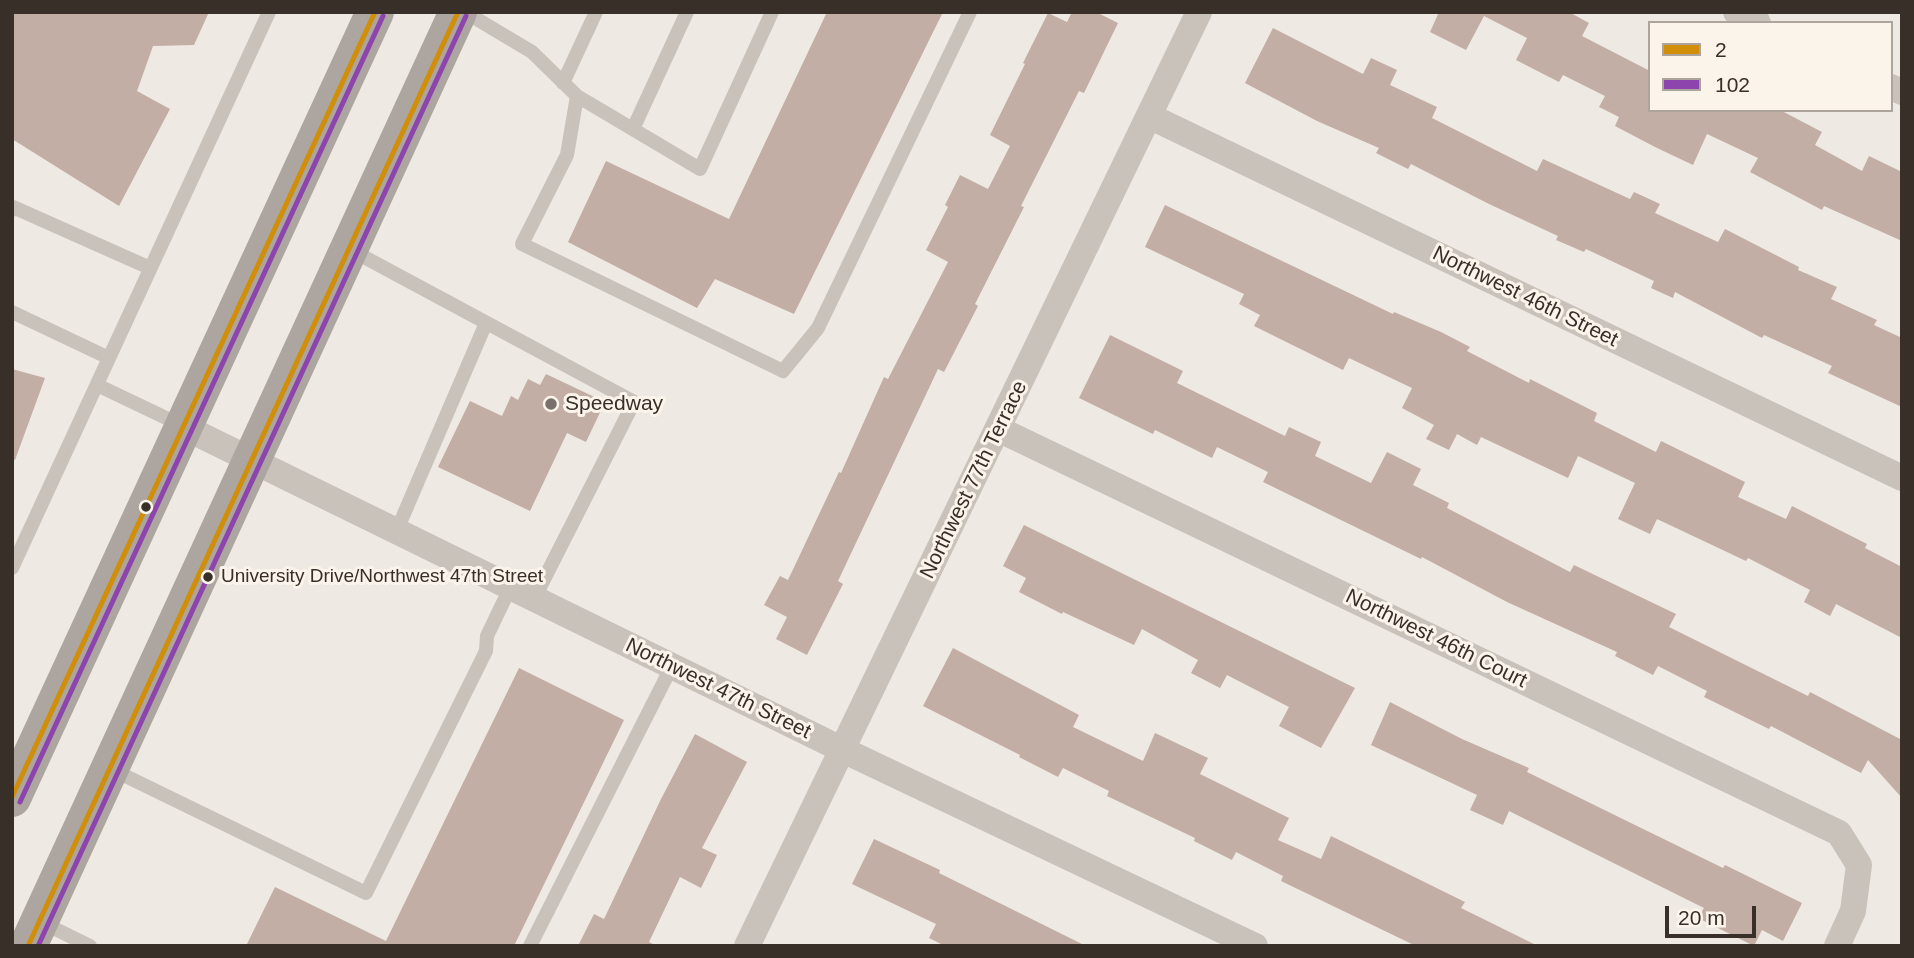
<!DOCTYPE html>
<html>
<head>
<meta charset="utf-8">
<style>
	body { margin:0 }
	#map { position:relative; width:1914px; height:958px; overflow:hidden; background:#eee9e3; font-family:Helvetica,sans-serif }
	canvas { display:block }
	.frame { position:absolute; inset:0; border:14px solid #392f29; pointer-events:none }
	.legend { position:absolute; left:1648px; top:21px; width:245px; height:91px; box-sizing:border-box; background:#faf4eb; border:2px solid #ada59d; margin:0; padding:9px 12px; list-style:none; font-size:21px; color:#392f29 }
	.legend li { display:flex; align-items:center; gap:14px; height:35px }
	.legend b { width:35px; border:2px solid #ada59d }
	.scale { position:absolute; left:1665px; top:906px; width:91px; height:32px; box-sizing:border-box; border:4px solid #392f29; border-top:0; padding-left:9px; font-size:21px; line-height:24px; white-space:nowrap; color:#392f29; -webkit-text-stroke:5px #faf4eb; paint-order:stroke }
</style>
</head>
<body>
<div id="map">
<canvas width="1914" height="958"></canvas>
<div class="frame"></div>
<ul class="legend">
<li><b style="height:9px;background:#d18e08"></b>2</li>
<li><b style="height:9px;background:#8e44ad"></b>102</li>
</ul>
<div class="scale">20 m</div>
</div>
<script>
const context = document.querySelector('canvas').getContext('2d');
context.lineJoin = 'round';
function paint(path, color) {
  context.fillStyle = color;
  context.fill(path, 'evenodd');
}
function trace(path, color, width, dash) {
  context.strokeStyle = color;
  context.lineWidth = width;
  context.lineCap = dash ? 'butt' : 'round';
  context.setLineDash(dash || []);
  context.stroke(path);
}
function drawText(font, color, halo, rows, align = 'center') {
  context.font = font + ' Helvetica,sans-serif';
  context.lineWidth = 6;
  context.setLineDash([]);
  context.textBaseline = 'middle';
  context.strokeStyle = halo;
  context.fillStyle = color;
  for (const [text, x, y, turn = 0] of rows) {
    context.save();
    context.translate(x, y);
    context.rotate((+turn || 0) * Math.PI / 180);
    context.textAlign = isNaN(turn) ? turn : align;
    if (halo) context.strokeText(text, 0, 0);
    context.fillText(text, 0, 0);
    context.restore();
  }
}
paint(new Path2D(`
	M 12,12 L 209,12 L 194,45 L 153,46 L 137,91 L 170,109 L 119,206 L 12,139 Z
	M 827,12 L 943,12 L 794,314 L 715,279 L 697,308 L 568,242 L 606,161 L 729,219 Z
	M 1072,12 L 1096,12 L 1118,23 L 1084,93 L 1079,91 L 1021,206 L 1024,207 L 975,304 L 978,306 L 944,372 L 938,369 L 838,581 L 843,584 L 807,655 L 776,639 L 787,617 L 764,605 L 780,576 L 788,580 L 839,472 L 841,473 L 884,377 L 888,379 L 948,262 L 926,250 L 948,207 L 945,205 L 960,175 L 988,189 L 1010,146 L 990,135 L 1025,64 L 1023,63 L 1048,13 L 1067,22 Z
	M 1439,12 L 1569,12 L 1589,23 L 1582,36 L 1650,71 L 1650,110 L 1780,110 L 1822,132 L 1815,145 L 1862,171 L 1869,156 L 1902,172 L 1902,241 L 1824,206 L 1822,210 L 1750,172 L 1758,158 L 1707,134 L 1693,165 L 1655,147 L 1615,126 L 1619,117 L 1599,107 L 1605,96 L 1563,75 L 1559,82 L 1516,60 L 1527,38 L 1484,16 L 1466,50 L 1430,32 Z
	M 1273,28 L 1363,74 L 1371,58 L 1397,70 L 1390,85 L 1437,107 L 1432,118 L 1537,171 L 1543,159 L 1630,199 L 1634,192 L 1660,204 L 1655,213 L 1718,242 L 1725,229 L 1799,267 L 1798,270 L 1837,287 L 1831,299 L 1877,320 L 1874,325 L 1902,338 L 1902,407 L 1828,373 L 1832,366 L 1764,335 L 1762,338 L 1675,292 L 1673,298 L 1651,288 L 1654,281 L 1586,249 L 1584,252 L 1556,240 L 1558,236 L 1489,204 L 1411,164 L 1408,169 L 1376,153 L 1379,148 L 1317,121 L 1245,83 Z
	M 1165,205 L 1393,314 L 1394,312 L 1441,332 L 1470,347 L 1467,351 L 1529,383 L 1530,379 L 1597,413 L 1594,421 L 1656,452 L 1661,441 L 1745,482 L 1738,497 L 1786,519 L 1792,506 L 1867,544 L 1865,548 L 1902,567 L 1902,638 L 1836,604 L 1830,616 L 1804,602 L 1810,590 L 1748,558 L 1746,561 L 1657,519 L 1650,534 L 1618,519 L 1635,483 L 1578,456 L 1568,478 L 1481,437 L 1477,445 L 1457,434 L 1449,450 L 1426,439 L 1434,425 L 1402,408 L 1412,388 L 1349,358 L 1343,370 L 1254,326 L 1260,315 L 1239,304 L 1244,294 L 1145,247 Z
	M 1110,335 L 1183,371 L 1177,383 L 1285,436 L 1289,427 L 1321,442 L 1315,456 L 1371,483 L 1387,452 L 1421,469 L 1413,485 L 1449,503 L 1447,508 L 1570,572 L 1574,565 L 1676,614 L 1669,627 L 1808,696 L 1810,692 L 1902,740 L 1902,798 L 1868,760 L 1861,773 L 1771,726 L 1769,729 L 1704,697 L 1707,691 L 1658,666 L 1653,675 L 1615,656 L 1617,652 L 1507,602 L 1422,557 L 1421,559 L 1263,482 L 1268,472 L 1217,447 L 1212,458 L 1155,430 L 1153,434 L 1079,398 Z
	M 12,369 L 45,378 L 15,460 L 12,459 Z
	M 546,374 L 605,402 L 586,442 L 567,433 L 530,511 L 438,467 L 470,401 L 502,416 L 511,396 L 518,400 L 528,379 L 540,385 Z
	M 1024,525 L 1355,688 L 1321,748 L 1279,726 L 1289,707 L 1227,675 L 1220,688 L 1191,673 L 1198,660 L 1142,629 L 1134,645 L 1063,612 L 1062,614 L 1019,592 L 1026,578 L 1003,566 Z
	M 953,648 L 1079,715 L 1073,727 L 1143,761 L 1155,733 L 1208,758 L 1200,774 L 1289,818 L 1278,840 L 1321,859 L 1331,836 L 1465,902 L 1461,908 L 1538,946 L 1416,946 L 1281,881 L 1283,876 L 1236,852 L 1232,860 L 1194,841 L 1195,838 L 1107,796 L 1109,791 L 1063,768 L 1058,777 L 1019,757 L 1020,755 L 923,706 Z
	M 519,668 L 624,720 L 514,946 L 246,946 L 275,887 L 386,941 Z
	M 1390,702 L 1462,739 L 1529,768 L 1527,772 L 1635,825 L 1723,868 L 1725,865 L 1802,903 L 1783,941 L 1762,930 L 1754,946 L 1698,918 L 1704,908 L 1509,811 L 1503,825 L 1470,810 L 1477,795 L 1371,745 Z
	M 695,734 L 747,762 L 702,848 L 717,855 L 701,888 L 680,877 L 649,942 L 657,946 L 578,946 L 594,914 L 604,919 L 661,799 Z
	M 874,839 L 940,870 L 939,873 L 1086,946 L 945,946 L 929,938 L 936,924 L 852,884 Z`), '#c2aea4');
trace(new Path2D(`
	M 465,12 L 532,52 L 577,96 L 700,169 L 772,12
	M 563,83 L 596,12
	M 577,96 L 567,155 L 522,244 L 783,371 L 818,328 L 970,12
	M 633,129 L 687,12
	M 12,210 L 13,207 L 150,268
	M 351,250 L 634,402 L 535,597
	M 12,312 L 109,358
	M 97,385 L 183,426
	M 397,530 L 486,323
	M 12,568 L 269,12
	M 111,769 L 366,893 L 486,651 L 487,636 L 511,586
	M 41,922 L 90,946
	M 530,946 L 672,666`), '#c8c2bb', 14);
trace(new Path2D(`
	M 1736,12 L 1758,23
	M 1891,87 L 1902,92
	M 1149,116 L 1902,478
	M 184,427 L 843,750 L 1255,946
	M 998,429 L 1839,833 L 1859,865 L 1853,911 L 1837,946
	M 747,946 L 1199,12`), '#c8c2bb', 26);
trace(new Path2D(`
	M 12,798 L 375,12
	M 28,946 L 458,12`), '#ada6a0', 38);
trace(new Path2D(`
	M 12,797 L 375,12
	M 28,946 L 458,12`), '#d18e08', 5);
trace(new Path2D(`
	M 20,802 L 383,16
	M 38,946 L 466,16`), '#8e44ad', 5);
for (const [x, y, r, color] of [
	[551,404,7,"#78706a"],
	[146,507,6,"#392f29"],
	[208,577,6,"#392f29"]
]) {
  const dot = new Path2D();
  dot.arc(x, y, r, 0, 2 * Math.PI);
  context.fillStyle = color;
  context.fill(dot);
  trace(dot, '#faf4eb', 2.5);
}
drawText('19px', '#392f29', '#faf4eb', [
	["University Drive/Northwest 47th Street",221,577]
], 'left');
drawText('21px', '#392f29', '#faf4eb', [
	["Northwest 46th Street",1525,297,26],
	["Northwest 77th Terrace",974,480,-64],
	["Northwest 46th Court",1436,639,26],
	["Northwest 47th Street",718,689,26]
]);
drawText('21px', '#392f29', '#faf4eb', [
	["Speedway",565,404]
], 'left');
</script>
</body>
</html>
